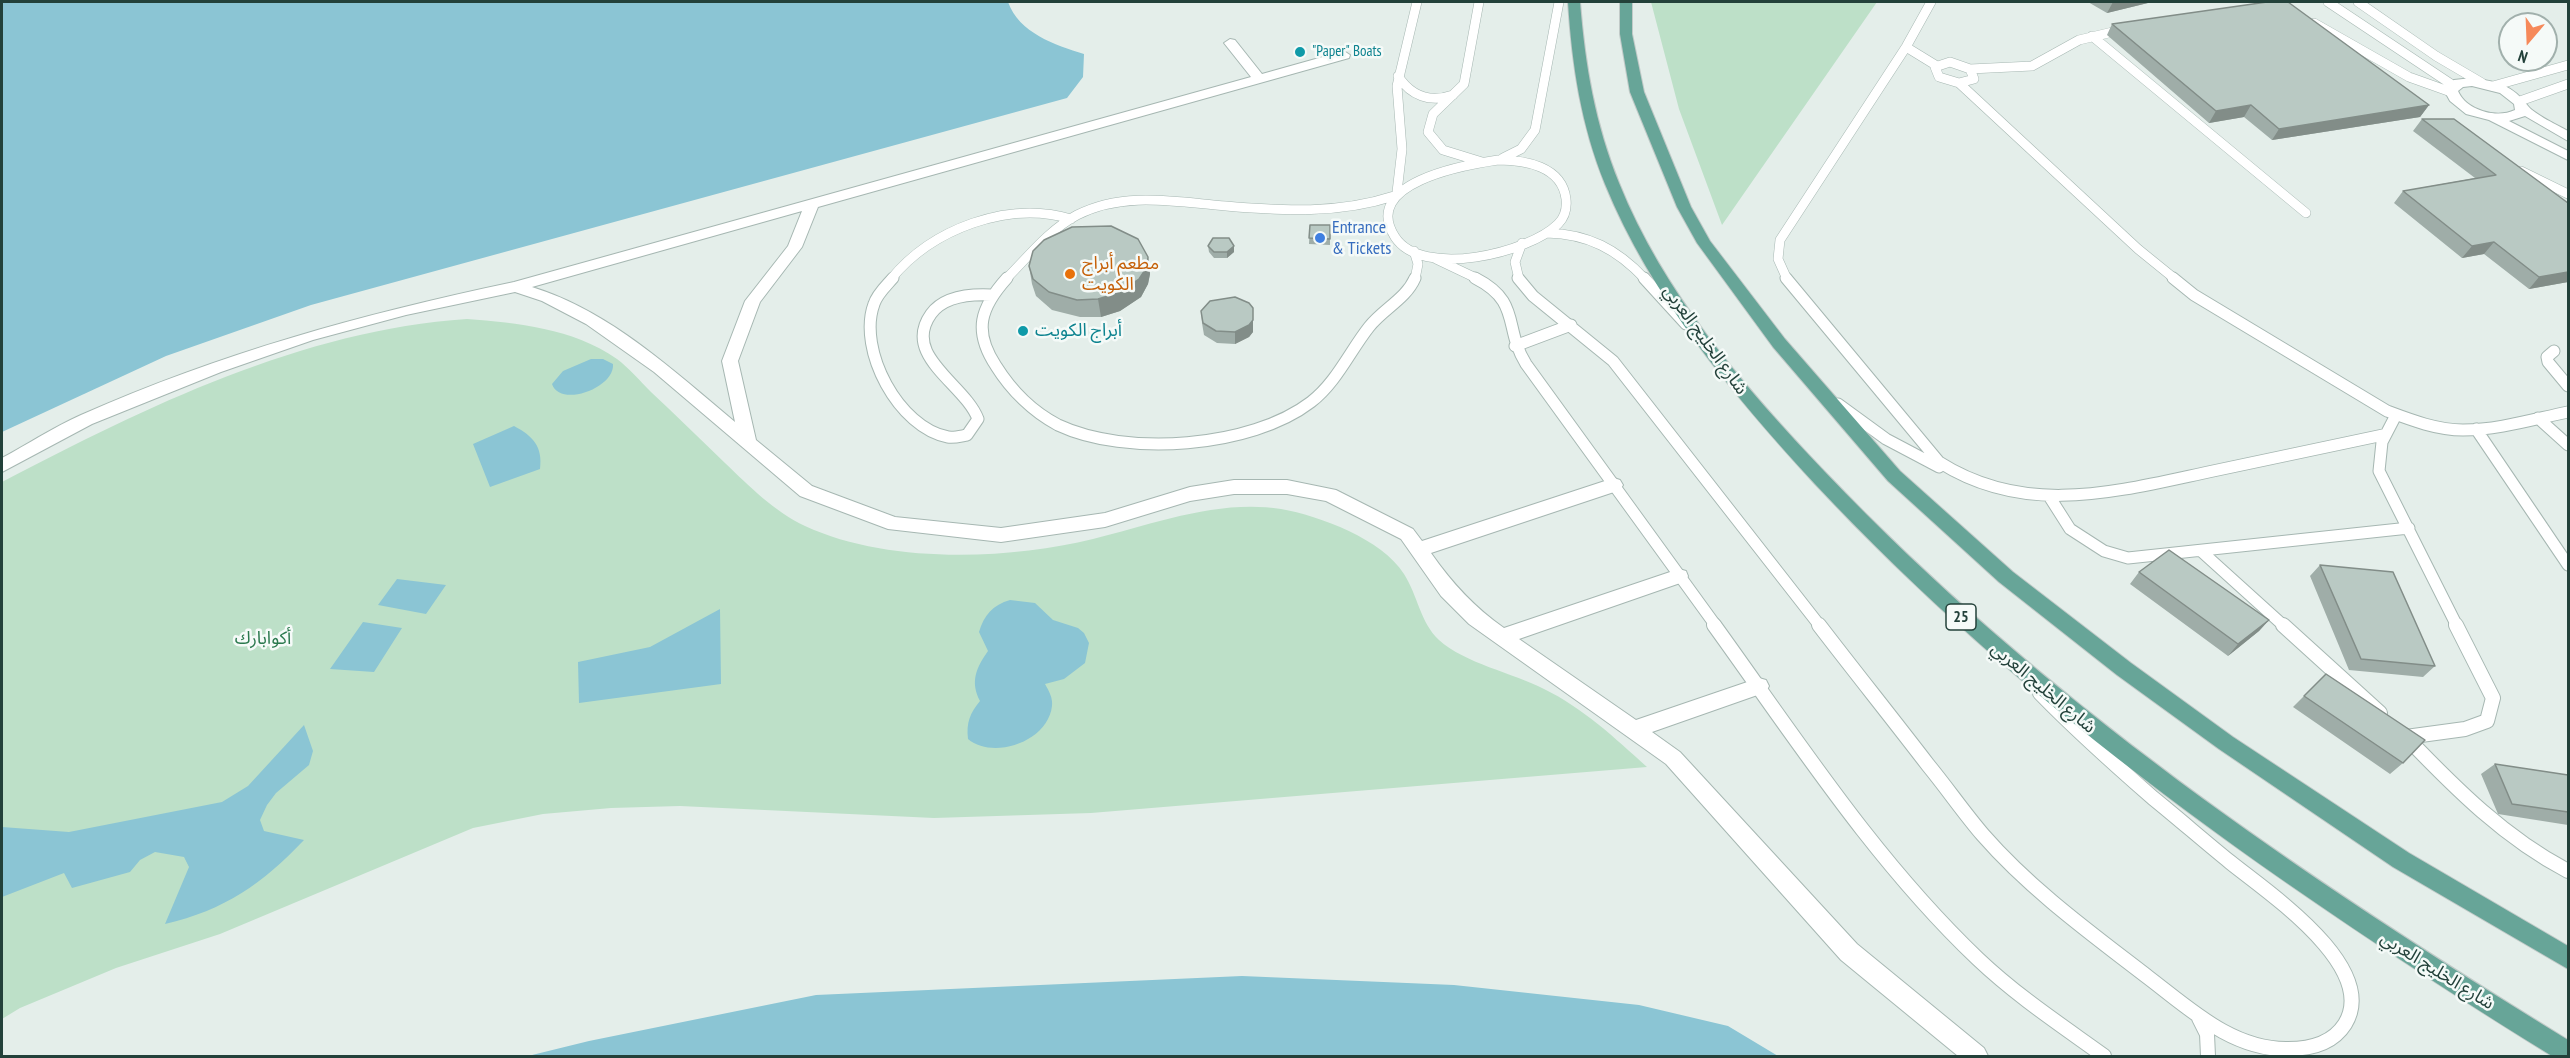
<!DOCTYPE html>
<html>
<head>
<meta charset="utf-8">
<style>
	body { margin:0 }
	#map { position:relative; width:2570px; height:1058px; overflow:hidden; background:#e4eeea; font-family:"PT Sans Narrow",sans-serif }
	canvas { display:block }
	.frame { position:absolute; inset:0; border:3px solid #23413a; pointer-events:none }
	.north { position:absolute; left:2498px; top:12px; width:60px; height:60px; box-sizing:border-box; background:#f5faf8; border:2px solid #a1b0ac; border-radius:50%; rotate:199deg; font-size:16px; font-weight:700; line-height:24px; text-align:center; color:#23413a }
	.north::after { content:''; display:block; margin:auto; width:21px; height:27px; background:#f6895a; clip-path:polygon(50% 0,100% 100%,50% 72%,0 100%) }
</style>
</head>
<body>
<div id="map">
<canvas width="2570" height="1058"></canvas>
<div class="frame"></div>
<div class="north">N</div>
</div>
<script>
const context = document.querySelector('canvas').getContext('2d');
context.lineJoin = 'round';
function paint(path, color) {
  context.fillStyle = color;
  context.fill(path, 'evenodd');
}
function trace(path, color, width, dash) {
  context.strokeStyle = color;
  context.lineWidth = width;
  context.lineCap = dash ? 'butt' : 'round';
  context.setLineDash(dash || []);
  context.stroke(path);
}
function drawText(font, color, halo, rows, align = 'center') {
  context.font = font + ' "PT Sans Narrow","Noto Sans Arabic",sans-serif';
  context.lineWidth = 5;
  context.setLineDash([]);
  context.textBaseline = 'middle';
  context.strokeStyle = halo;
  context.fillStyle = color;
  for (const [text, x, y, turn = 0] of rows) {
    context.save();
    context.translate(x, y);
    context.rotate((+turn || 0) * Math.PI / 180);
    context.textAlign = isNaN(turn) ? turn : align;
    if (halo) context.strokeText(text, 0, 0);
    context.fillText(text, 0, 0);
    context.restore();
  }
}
paint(new Path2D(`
	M 1651,2 L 1877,2 L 1722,225 L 1679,109 Z
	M 467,319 C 517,323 573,328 617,359 C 629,368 640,381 651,392 C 676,415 700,439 725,463 C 749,486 775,512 805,526 C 887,564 1007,560 1093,539 C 1153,524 1218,499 1281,509 C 1320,516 1382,539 1404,574 C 1418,596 1420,622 1439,640 C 1464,663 1513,673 1544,689 C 1583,708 1615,738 1647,767 L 1091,813 L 934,818 L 680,806 L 611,808 L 543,814 L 473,828 L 220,934 L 116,968 L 20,1008 L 2,1019 L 2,482 C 146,407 302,330 467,319 Z`), '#bde0c8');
paint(new Path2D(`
	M 2,2 L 1008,2 C 1019,33 1055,45 1084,54 L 1083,77 L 1067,98 L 311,305 L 166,356 L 2,432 Z
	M 591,359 L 603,359 L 613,364 C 615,388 560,408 552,384 L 563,371 Z
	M 514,426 C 533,436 543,447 540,469 L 490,487 L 473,444 Z
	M 397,579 L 446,585 L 426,614 L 378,605 Z
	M 1010,600 L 1035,603 L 1053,620 L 1078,628 L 1084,633 L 1089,643 L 1085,663 L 1064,679 L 1045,684 C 1049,691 1053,698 1052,706 C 1048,742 993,760 968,739 C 966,723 970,713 980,701 C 970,682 976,668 988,651 L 979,632 C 984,615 993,605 1010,600 Z
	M 720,609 L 721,684 L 579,703 L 578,662 L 650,647 Z
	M 363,622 L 402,628 L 374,672 L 330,669 Z
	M 304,725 L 313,751 L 309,765 L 276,793 L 267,805 L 260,820 L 264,831 L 304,840 C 262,884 225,910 165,924 L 189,867 L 184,857 L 155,852 L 140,860 L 130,872 L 72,888 L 64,873 L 2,897 L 2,827 L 69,832 L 222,802 L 248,786 Z
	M 1242,976 L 1454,985 L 1639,1005 L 1728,1026 L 1778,1056 L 528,1056 L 589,1041 L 816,995 Z`), '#8bc5d4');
const serviceFar2 = new Path2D(`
	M 1479,2 L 1464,84 L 1433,114 L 1428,132 L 1443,150 L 1482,162
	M 2328,2 L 2454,86
	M 2358,2 L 2436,56 L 2482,83
	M 2314,23 L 2409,77 L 2451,92
	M 2092,36 L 2306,213
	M 1906,47 L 1937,66
	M 1950,62 L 1970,69 L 1974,79 L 1959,83 L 1939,77 L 1935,67 Z
	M 1970,69 L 2032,66 L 2079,40 L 2121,30
	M 1398,76 C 1411,96 1430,103 1453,95
	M 1959,83 L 2138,249 L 2175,279
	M 2493,86 L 2568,65
	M 2520,101 L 2568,84
	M 1503,158 L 1521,149 L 1535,130 L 1559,2
	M 1498,160 C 1525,160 1562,166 1566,199 C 1567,208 1565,217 1558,224 C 1529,253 1422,279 1395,237 C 1360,183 1464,165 1498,160 Z
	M 2521,171 L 2568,194
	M 1397,192 L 1402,149 L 1397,86 L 1417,2
	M 1547,233 C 1588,234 1617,249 1645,279
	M 1414,251 L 1418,264 L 1415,279
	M 1436,259 L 1478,279
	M 891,279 C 932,229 1008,200 1071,219
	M 1006,279 C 1028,257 1049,230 1077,215 C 1124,191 1176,202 1226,206 C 1283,211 1339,214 1394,196
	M 1519,279 L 1515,262 L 1522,243
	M 1787,279 L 1778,259 L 1780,240 L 1906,47 L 1931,2`);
const serviceFar1 = new Path2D(`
	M 893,278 C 886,286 877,294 874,304 C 857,350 899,428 948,437 C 954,438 961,436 967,435 L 978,419 C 965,384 901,356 931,314 C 944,296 970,294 991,295
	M 1007,278 C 980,308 973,331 996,366 C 1011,390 1033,412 1058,425 C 1126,457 1251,448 1311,402 C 1336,383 1350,351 1369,327 C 1383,309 1406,299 1415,278
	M 1475,278 C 1522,302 1503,327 1526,364 L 1716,626
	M 1518,278 L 1533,296 L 1613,361 L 1820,626
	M 1644,278 L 1686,324
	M 1786,278 L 1939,462 C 2027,518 2118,491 2213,471 C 2270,459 2326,447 2383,435
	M 2173,278 L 2194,295 L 2387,411 C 2411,420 2437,430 2463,430 C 2498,430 2534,419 2568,412
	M 1515,346 L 1571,325
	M 2554,351 L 2547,357 L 2548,362 L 2568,386
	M 1838,404 L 1886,439 L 1939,467
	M 2396,415 L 2382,442 L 2379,471 L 2457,626
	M 2538,418 L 2568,445
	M 2476,429 L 2568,565
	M 2049,496 L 2070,529 L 2104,551 L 2128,558 L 2409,528
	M 2201,551 L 2284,626`);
const service = new Path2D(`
	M 1714,625 C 1797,740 1875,861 1978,959 C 2017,996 2061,1025 2104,1056
	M 1819,625 C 1855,672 1892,718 1928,765 C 1947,788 1964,813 1983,835 C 2031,890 2092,934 2149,978 C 2191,1010 2233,1050 2288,1049 C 2310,1049 2333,1043 2345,1024 C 2380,967 2267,892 2230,862 C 2204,841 2179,819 2153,798 C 2114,764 2076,730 2040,693
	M 2283,625 L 2380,713
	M 2404,735 L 2406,737 L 2465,729 L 2487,721 L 2493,698 L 2456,625
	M 2407,738 C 2456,789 2505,838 2568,871
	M 2199,1018 L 2207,1034 L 2208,1056`);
const pedestrian = new Path2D(`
	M 1230,39 L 1235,40 L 1262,74 L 1344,51 L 1350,55 L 1349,58 L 818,207 L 802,247 L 760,302 L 738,361 L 756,440 L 812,486 L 895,517 L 1001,528 L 1105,513 L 1190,487 L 1234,480 L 1287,480 L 1336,490 L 1413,529 L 1422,541 L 1614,478 L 1620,480 L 1623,485 L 1620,490 L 1431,553 C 1452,583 1474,607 1504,628 L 1679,569 L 1686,571 L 1688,576 L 1686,581 L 1519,639 L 1636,720 L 1759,678 L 1766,680 L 1769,686 L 1766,692 L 1652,732 L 1680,752 L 1857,944 L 1984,1048 L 1988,1056 L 1958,1056 L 1841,960 L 1666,764 L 1469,624 L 1441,596 L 1401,539 L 1326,501 L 1287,494 L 1234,494 L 1190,501 L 1105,527 L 1001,542 L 888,529 L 800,496 L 654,372 L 586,324 L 542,301 L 515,292 L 406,315 L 313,340 L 221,372 L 92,424 L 2,472 L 2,458 C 28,444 54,427 81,415 C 223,352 363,314 514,282 L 1251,77 L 1224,43 ZM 802,211 L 788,246 L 745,301 L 722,361 L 735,422 C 674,371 610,311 532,287 Z`);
const minor = new Path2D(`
	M 2472,78 C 2499,82 2512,85 2528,106 C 2534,114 2559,126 2568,131 L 2568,141 L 2525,116 L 2509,121 L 2568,151 L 2568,160 L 2489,120 L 2466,114 L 2450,101 L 2444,90 L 2454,80 ZM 2472,86 L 2500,93 L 2514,104 L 2515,110 C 2496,119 2466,110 2458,91 L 2463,87 Z`);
const primary = new Path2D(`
	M 1568,2 L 1580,2 C 1585,65 1595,124 1619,183 C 1663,293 1745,388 1825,472 C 2043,701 2301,876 2568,1040 L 2568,1056 L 2552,1056 C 2286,891 2029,713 1815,484 C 1733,395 1651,297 1605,184 C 1581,125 1572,65 1568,2 Z
	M 1620,2 L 1632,2 L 1632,34 L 1644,92 L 1691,207 L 1710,241 L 1785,339 L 1900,471 L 2013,572 L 2131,663 L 2233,737 L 2409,853 L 2568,946 L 2568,969 L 2393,867 L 2219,749 L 2117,675 L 1999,582 L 1888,481 L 1773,347 L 1697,243 L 1677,207 L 1630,92 L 1620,34 Z`);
trace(serviceFar2, '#a6b7b2', 10);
trace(serviceFar1, '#a6b7b2', 13);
trace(service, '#a6b7b2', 16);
trace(pedestrian, '#a6b7b2', 2);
trace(minor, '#a6b7b2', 2);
trace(primary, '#c1cac8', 2);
trace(serviceFar2, '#fff', 9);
trace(serviceFar1, '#fff', 11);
trace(service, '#fff', 14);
paint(pedestrian, '#fff');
paint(minor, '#fff');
paint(primary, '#67a598');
paint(new Path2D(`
	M 2088,2 L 2152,2 L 2107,13 Z
	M 2112,24 L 2429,105 L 2420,117 L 2272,140 L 2244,117 L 2209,123 L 2107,35 Z
	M 2422,119 L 2568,203 L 2568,282 L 2529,289 L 2484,254 L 2462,258 L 2394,203 L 2403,191 L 2475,178 L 2413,131 Z
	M 1310,225 L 1330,225 L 1330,245 L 1309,244 Z
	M 1208,246 L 1234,246 L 1234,252 L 1227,258 L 1214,258 L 1209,252 Z
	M 1148,257 L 1150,274 L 1148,284 L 1141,297 L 1120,311 L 1101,317 L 1080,317 L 1052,310 L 1036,296 L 1032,284 L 1029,266 Z
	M 1253,308 L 1253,332 L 1249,337 L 1235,344 L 1217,343 L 1204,335 L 1202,323 L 1201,311 Z
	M 2320,565 L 2435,666 L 2423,677 L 2349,670 L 2310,576 Z
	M 2139,572 L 2269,620 L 2259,631 L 2228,656 L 2130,584 Z
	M 2326,674 L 2403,763 L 2390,774 L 2293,707 Z
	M 2495,764 L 2568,775 L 2568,825 L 2498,814 L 2481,774 Z`), '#9fada8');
paint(new Path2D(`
	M 2113,2 L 2152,2 L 2107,13 Z
	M 2251,105 L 2244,117 L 2209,123 L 2216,111 Z
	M 2429,105 L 2420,117 L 2272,140 L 2279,129 Z
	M 2494,242 L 2484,254 L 2462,258 L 2472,246 Z
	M 1234,246 L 1234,252 L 1227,258 L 1227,252 Z
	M 1148,257 L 1150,274 L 1148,284 L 1141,297 L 1120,311 L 1101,317 L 1098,299 Z
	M 2568,272 L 2568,282 L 2529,289 L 2539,277 Z
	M 1253,320 L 1253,332 L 1249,337 L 1235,344 L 1235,332 Z
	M 2269,620 L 2259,631 L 2228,656 L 2238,644 Z`), '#828d88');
const building = new Path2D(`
	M 2267,2 L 2288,2 L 2429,105 L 2279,129 L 2251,105 L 2216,111 L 2112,24 Z
	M 2422,119 L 2454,119 L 2568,203 L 2568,272 L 2539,277 L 2494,242 L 2472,246 L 2403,191 L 2496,175 Z
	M 1310,225 L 1330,225 L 1330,239 L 1309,238 Z
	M 1111,226 L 1138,239 L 1148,257 L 1147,267 L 1139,279 L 1118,293 L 1098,299 L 1077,300 L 1049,292 L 1033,279 L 1029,266 L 1033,251 L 1044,240 L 1072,227 Z
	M 1213,238 L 1229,238 L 1234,246 L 1227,252 L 1214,252 L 1208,246 Z
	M 1235,297 L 1249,303 L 1253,308 L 1253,320 L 1249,325 L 1235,332 L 1216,331 L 1203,323 L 1201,311 L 1210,301 Z
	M 2169,550 L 2269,620 L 2238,644 L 2139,572 Z
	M 2320,565 L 2393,572 L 2435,666 L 2361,659 Z
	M 2326,674 L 2425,740 L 2403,763 L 2304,696 Z
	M 2495,764 L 2568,775 L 2568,812 L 2512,804 Z`);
paint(building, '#b9c9c3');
trace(building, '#828d88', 1.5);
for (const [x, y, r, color] of [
	[1300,52,6,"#0f9aa8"],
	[1320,238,6,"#3f7fe0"],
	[1070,274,6,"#e8710a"],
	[1023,331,6,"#0f9aa8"]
]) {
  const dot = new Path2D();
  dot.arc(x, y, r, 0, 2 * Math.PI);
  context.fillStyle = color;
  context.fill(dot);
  trace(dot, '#f5faf8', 2);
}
drawText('15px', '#0d838f', '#f5faf8', [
	["\"Paper\" Boats",1312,52]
], 'left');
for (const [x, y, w] of [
	[1961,617,30]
]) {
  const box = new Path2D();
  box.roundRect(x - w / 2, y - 13, w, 26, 4.5);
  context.fillStyle = '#f5faf8';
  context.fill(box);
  trace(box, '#23413a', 1.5);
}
drawText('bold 16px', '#23413a', null, [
	["25",1961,617]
]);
drawText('18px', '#366cbe', '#f5faf8', [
	["Entrance",1332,228],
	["& Tickets",1332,249]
], 'left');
drawText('18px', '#c56008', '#f5faf8', [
	["مطعم أبراج",1082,264],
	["الكويت",1082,285]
], 'left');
drawText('18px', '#0d838f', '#f5faf8', [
	["أبراج الكويت",1035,331]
], 'left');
drawText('18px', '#23413a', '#f5faf8', [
	["شارع الخليج العربي",1705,340,54],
	["شارع الخليج العربي",2043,688,40],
	["شارع الخليج العربي",2437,971,32]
]);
drawText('18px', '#2b794e', '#f5faf8', [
	["أكوابارك",263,639]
]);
</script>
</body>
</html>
